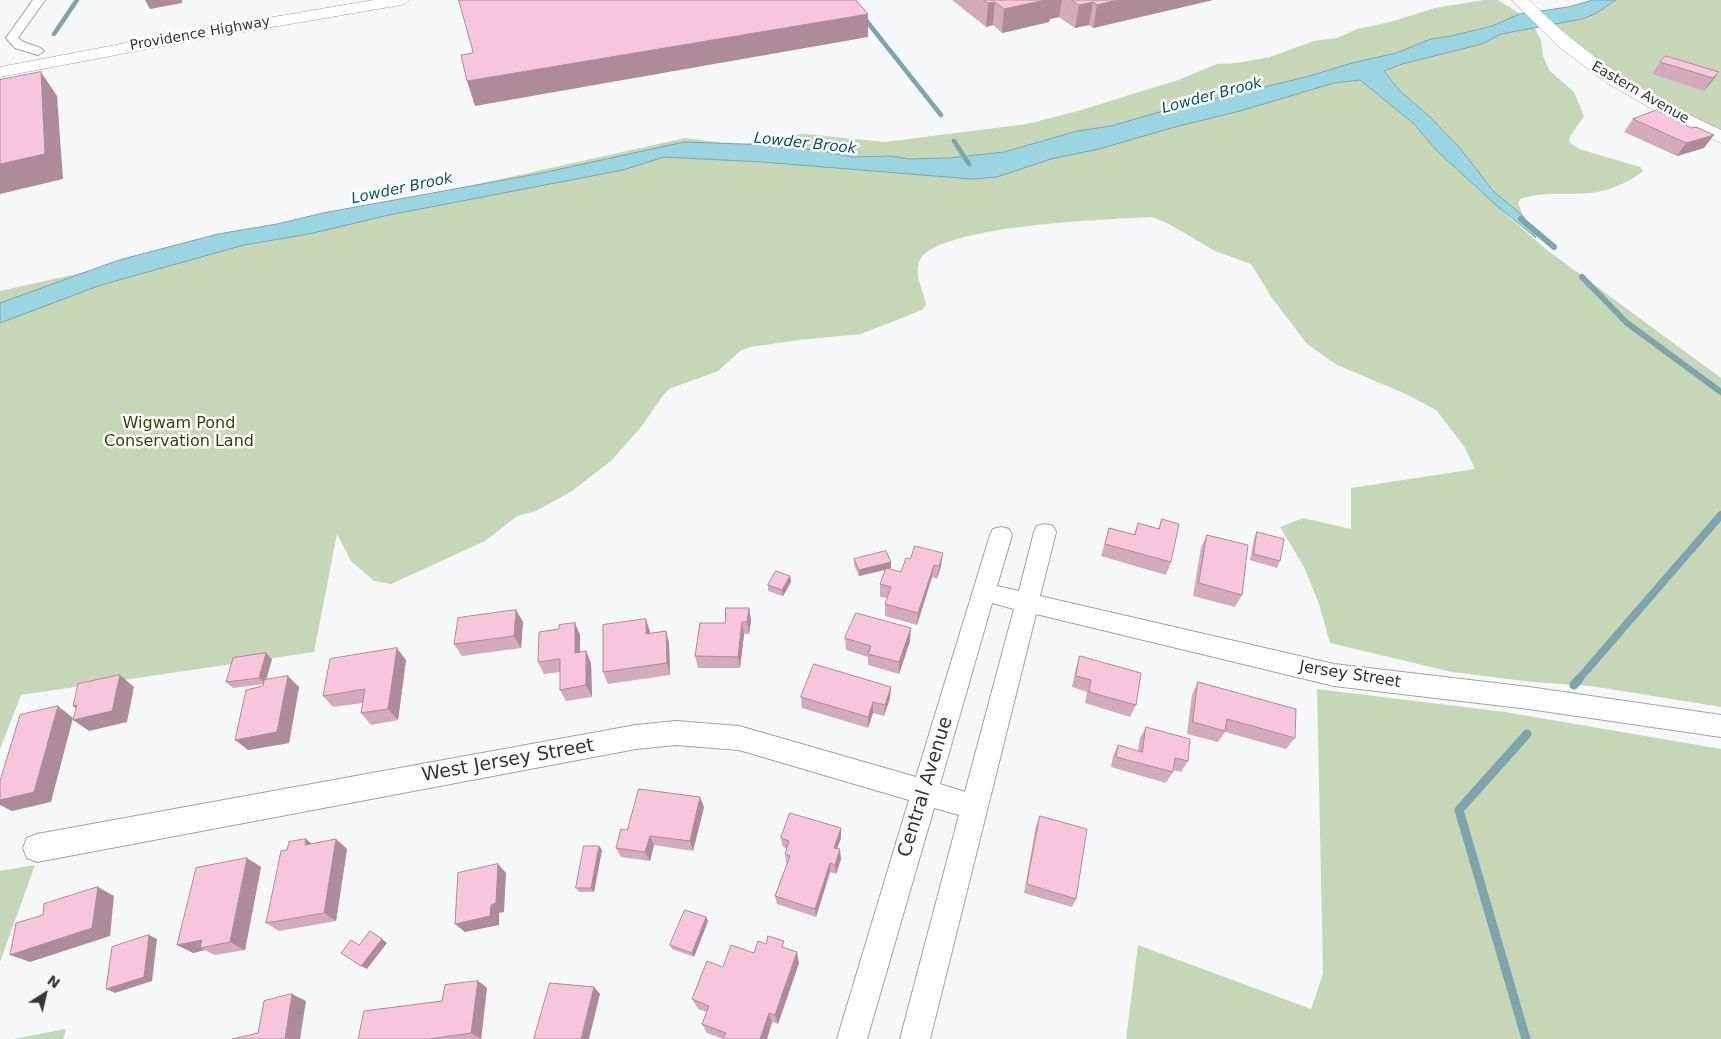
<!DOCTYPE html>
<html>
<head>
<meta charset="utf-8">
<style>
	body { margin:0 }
	#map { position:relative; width:1721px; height:1039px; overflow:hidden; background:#f6f7f9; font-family:"DejaVu Sans",sans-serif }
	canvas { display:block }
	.north { position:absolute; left:20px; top:969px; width:50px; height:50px; -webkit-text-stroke:4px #fff; paint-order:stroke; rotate:35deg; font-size:14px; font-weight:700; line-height:20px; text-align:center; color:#353536 }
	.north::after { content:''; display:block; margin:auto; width:18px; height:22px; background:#353536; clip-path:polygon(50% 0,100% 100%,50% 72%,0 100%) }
</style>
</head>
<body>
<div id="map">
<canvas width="1721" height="1039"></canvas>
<div class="north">N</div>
</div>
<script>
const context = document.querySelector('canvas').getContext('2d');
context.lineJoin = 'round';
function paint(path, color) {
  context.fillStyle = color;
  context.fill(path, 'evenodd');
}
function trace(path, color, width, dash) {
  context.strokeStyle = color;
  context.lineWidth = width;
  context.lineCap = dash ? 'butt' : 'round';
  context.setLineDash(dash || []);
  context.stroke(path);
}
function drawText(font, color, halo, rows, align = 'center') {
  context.font = font + ' "DejaVu Sans",sans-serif';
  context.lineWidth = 5;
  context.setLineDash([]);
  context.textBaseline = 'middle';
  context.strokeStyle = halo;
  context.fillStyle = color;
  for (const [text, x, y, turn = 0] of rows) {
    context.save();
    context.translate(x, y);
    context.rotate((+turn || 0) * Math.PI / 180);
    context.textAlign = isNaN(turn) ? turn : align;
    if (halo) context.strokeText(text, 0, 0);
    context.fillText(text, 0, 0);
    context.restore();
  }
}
paint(new Path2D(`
	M 1484,0 L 1498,0 L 1520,14 L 1492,26 L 1451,36 L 1431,39 L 1396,53 L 1352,63 L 1306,77 L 1163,111 L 1111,126 L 1076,131 L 1004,152 L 949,158 L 909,159 L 891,156 L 852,157 L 816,150 L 743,144 L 790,135 L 806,134 L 885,142 L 1027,124 L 1078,111 L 1178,80 L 1217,64 L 1237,63 L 1270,57 L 1314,41 L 1337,38 L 1357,29 L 1390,22 L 1435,8 Z
	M 1616,0 L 1721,0 L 1721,137 L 1687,121 L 1544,25 C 1571,22 1594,17 1616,0 Z
	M 1534,26 L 1541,40 L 1543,56 L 1550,71 L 1574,92 L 1584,116 L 1569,138 L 1570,143 L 1579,149 L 1640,167 L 1643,171 C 1630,182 1607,192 1590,193 C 1567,195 1542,191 1520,199 L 1518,203 L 1523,216 L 1493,191 L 1460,148 L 1429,116 L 1399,90 L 1384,71 L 1402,64 L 1482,44 L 1501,34 Z
	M 1360,80 L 1414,124 L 1509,217 L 1547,250 L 1721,378 L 1721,707 L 1591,686 L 1532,682 L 1452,672 L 1330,643 L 1319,604 L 1304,567 L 1280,527 L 1303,518 L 1351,529 L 1351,488 L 1475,469 L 1464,446 L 1436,410 L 1406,394 L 1337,365 L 1307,344 L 1272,298 L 1251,264 L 1215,251 L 1169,224 L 1152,217 C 1112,219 937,225 920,260 C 913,274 924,291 926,305 L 922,310 L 861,334 L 799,340 L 750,347 L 740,351 L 718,371 L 669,389 L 664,394 L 641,427 L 612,460 L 572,491 L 536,511 L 517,516 L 485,541 L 391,584 L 374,581 L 351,561 L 337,534 L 314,652 L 21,695 L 0,749 L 0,291 L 685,138 L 956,172 L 1275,100 L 1334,83 Z
	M 1317,689 L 1505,712 L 1721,749 L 1721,1039 L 1126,1039 L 1138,945 L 1311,1009 L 1323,974 Z
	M 35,865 L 0,962 L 0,871 Z
	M 66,1029 L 63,1039 L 13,1039 Z`), '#c8d6b8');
const water = new Path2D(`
	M 1593,0 L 1616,0 L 1595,14 L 1582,19 L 1501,34 L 1482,44 L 1402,64 L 1384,71 L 1399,90 L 1429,116 L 1460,148 L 1493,191 L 1523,216 L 1536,238 L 1496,205 L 1437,151 L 1414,124 L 1360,80 L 1334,83 L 1240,111 L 1175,127 L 1099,149 L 1051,159 L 997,177 L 972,179 L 762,162 L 664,157 L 623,170 L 389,215 L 309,234 L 244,245 L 101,285 L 0,323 L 0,303 L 119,260 L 218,234 L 277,224 L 323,213 L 542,173 L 684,142 L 743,144 L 816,150 L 852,157 L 891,156 L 909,159 L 949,158 L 1004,152 L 1077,131 L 1111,126 L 1163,111 L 1306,77 L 1352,63 L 1396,53 L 1431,39 L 1451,36 L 1492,26 L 1520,14 L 1568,7 Z`);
paint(water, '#9cd5e2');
trace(water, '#7da5ae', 1);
trace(new Path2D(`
	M 850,0 L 941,115
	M 54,34 L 77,0
	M 954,141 L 969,164`), '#7da5ae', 4.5);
trace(new Path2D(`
	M 1521,219 L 1554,247
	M 1582,277 L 1627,323 L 1721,392`), '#7da5ae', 6);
trace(new Path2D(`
	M 1578,680 L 1721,515`), '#7da5ae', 8);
trace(new Path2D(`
	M 1574,685 L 1579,679
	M 1526,1039 L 1459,810 L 1527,734`), '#7da5ae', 9);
const street = new Path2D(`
	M 33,0 L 45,0 L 18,38 C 26,46 38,44 44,51 L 38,55 L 15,48 L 6,38 Z
	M 1045,524 L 1053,526 L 1056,532 L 1040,596 L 1334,664 L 1529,687 L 1721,715 L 1721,737 L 1529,709 L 1334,686 L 1036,614 L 930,1039 L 900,1039 L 959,815 L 934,808 L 867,1039 L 837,1039 L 909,800 L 739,750 L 676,745 L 636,749 L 37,862 L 27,858 L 23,848 L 27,838 L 37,834 L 636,725 L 676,721 L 739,726 L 916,777 L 990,535 L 993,529 L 1001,527 L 1009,529 L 1012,535 L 997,586 L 1019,591 L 1034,532 L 1037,526 ZM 992,603 L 1014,609 L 965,792 L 940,784 Z`);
const secondary = new Path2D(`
	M 1512,0 L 1529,0 C 1585,56 1649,97 1721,130 L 1721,143 L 1659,113 L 1607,83 L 1559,47 Z`);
const highway = new Path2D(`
	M 374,0 L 409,0 L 406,3 L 401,5 L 179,43 L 0,77 L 0,67 L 179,33 Z`);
trace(street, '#a3a3a5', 2);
trace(secondary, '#a3a3a5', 1);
trace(highway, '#a3a3a5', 1);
paint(street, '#fff');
paint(secondary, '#fff');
paint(highway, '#fff');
paint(new Path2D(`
	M 952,0 L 1213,0 L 1093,28 L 1089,25 L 1075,28 L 1059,17 L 1050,19 L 1049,22 L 1002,33 L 993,25 L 986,27 Z
	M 1660,62 L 1719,72 L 1704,91 L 1652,74 Z
	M 1633,119 L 1691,128 L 1704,148 L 1677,156 L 1624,132 Z
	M 1162,519 L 1171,562 L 1166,575 L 1101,556 L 1109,528 L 1134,535 L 1138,523 L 1158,529 Z
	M 1257,532 L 1280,561 L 1277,568 L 1250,560 L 1254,539 Z
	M 1207,535 L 1242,595 L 1235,607 L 1193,596 L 1201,547 Z
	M 906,558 L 941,566 L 937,579 L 932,577 L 917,625 L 885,616 L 885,604 L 887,598 L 880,597 L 880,584 L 886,570 L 859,576 L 854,565 L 854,559 L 891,568 L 889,569 L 901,572 Z
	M 790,576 L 791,582 L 783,596 L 768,591 L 768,585 Z
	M 749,608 L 751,621 L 749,634 L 744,634 L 740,668 L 698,668 L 695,656 L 725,623 Z
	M 516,610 L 523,622 L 521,648 L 462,656 L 454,644 Z
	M 646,619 L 650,633 L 666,631 L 669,643 L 670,675 L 608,684 L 603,672 Z
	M 580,635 L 580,652 L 586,651 L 591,663 L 592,697 L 566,701 L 560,690 L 560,672 L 544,674 L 538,662 Z
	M 845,638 L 910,641 L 899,674 L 868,665 L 868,657 L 846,650 Z
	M 1080,656 L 1136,705 L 1130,717 L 1085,703 L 1087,692 L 1072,687 L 1076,668 Z
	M 272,659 L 266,679 L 299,687 L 289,743 L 248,750 L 264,684 L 233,688 L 226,682 Z
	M 406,660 L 398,720 L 371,725 L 361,713 L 363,703 L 333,707 L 323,696 Z
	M 1198,682 L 1295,738 L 1286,749 L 1225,732 L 1218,742 L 1187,734 L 1192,694 Z
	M 801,697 L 890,698 L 884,716 L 873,713 L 868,728 L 802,708 Z
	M 1146,727 L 1188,761 L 1181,772 L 1173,770 L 1173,772 L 1166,783 L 1111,767 L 1113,756 L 1118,745 L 1138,751 L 1140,738 Z
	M 704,807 L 693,851 L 654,845 L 650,861 L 621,857 L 616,848 L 627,830 Z
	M 1040,816 L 1076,899 L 1072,907 L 1024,893 L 1036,826 Z
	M 781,838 L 841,838 L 837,849 L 841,859 L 836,874 L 830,872 L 816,917 L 777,904 L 775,896 L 787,864 L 786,863 L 785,854 L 787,849 L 783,847 Z
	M 311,844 L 347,849 L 336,921 L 279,931 L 266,923 Z
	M 602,850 L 594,892 L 579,892 L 576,888 Z
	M 261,867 L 245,950 L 215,955 L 205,950 L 193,953 Z
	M 706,917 L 708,921 L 694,957 L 672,949 L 670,945 Z
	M 766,944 L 786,948 L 799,963 L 778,1024 L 772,1022 L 767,1039 L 723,1039 L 707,1033 L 702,1024 L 707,1012 L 698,1009 L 692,999 Z
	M 478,981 L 487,988 L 481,1039 L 358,1039 L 442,1001 Z`), '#d4aabd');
paint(new Path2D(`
	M 145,0 L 182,0 L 182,3 L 150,9 Z
	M 1046,0 L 1062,0 L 1059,17 L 1050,19 L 1049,22 L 1002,33 L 1004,9 Z
	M 1118,0 L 1213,0 L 1093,28 L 1097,5 Z
	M 995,2 L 993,25 L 986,27 L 988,3 Z
	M 1093,2 L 1089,25 L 1075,28 L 1079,5 Z
	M 868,14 L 868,37 L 475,106 L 467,81 Z
	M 41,72 L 57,96 L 63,179 L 0,194 L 0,164 Z
	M 1719,72 L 1710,84 L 1704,91 L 1713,78 Z
	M 1714,135 L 1704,148 L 1677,156 L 1686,143 Z
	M 943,553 L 941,566 L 937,579 L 939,566 Z
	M 891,562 L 891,568 L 859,576 L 859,570 Z
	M 934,565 L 932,577 L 917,625 L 918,613 Z
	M 790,576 L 791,582 L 783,596 L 782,590 Z
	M 749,608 L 751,621 L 749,634 L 747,622 Z
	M 516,610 L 523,622 L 521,648 L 514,636 Z
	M 646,619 L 650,632 L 650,645 L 646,634 Z
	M 742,622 L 744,634 L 740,668 L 738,657 Z
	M 575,623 L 580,635 L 580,665 L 575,653 Z
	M 911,628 L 910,641 L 899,674 L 899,662 Z
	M 666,631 L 669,643 L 670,675 L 667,663 Z
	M 397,648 L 406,660 L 398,720 L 388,709 Z
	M 586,651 L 591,663 L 592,697 L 586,685 Z
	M 266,653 L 272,659 L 265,684 L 259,678 Z
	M 120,675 L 134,687 L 127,722 L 89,731 L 73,720 L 87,717 L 73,706 Z
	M 288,676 L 299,687 L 289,743 L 248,750 L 235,740 Z
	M 891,687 L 890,698 L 884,716 L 885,705 Z
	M 873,702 L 873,713 L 868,728 L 868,717 Z
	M 58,706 L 73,718 L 51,802 L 12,811 L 0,805 L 0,800 Z
	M 700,797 L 704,807 L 693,851 L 690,841 Z
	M 841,828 L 841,838 L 834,857 L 834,848 Z
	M 650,836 L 654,845 L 650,861 L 645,852 Z
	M 306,839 L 318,849 L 305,845 Z
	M 336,839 L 347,849 L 336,921 L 324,913 Z
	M 599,846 L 602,850 L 594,892 L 591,888 Z
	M 840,849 L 841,859 L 836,874 L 835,865 Z
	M 247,858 L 261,867 L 245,950 L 230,942 Z
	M 830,863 L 830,872 L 816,917 L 815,909 Z
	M 498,864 L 506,873 L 504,912 L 499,913 L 499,925 L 465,932 L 455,924 L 491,905 Z
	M 98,887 L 114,896 L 110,936 L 30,962 L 10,955 Z
	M 706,917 L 708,921 L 694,957 L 692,953 Z
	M 149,935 L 157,939 L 152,981 L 115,993 L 106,989 Z
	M 382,939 L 387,943 L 367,969 L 361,966 Z
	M 202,940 L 200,948 L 205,950 L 193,953 L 177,945 Z
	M 797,952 L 799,963 L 778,1024 L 775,1015 Z
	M 478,981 L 487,988 L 481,1039 L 471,1033 Z
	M 594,987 L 600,994 L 589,1039 L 581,1039 Z
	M 292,994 L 306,1001 L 300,1039 L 285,1039 Z
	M 769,1013 L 772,1022 L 767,1039 L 760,1039 Z`), '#ad8b9a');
const building = new Path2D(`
	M 459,0 L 856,0 L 868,14 L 467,81 L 461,55 L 473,53 Z
	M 984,0 L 1046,0 L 1004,9 L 995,2 L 988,3 Z
	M 1072,0 L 1118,0 L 1097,5 L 1093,2 L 1079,5 Z
	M 1666,56 L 1719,72 L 1713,78 L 1660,62 Z
	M 41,72 L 45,154 L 0,164 L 0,80 Z
	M 1657,110 L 1691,128 L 1696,127 L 1714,135 L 1686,143 L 1633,119 Z
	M 1162,519 L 1179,524 L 1171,562 L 1105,544 L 1109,528 L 1135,535 L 1138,523 L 1159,529 Z
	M 1257,532 L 1284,539 L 1280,561 L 1254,554 Z
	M 1207,535 L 1248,545 L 1242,595 L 1199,583 Z
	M 915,546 L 943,553 L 939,566 L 934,565 L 918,613 L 885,604 L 891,587 L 880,584 L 886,568 L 901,572 L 906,558 L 910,559 Z
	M 886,551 L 891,562 L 859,570 L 854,559 Z
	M 776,571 L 790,576 L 782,590 L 768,585 Z
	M 726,608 L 749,608 L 747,622 L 742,622 L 738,657 L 695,656 L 700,623 L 725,623 Z
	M 516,610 L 514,636 L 454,644 L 458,618 Z
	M 856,613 L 911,628 L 899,662 L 868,654 L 871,646 L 845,638 Z
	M 646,619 L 646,634 L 666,631 L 667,663 L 603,672 L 603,625 Z
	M 575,623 L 575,653 L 586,651 L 586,685 L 560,690 L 560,659 L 538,662 L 539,632 L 559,629 L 559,625 Z
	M 397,648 L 388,709 L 361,713 L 365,689 L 323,696 L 330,659 Z
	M 266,653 L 259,678 L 226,682 L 233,658 Z
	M 1080,656 L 1141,673 L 1136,705 L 1089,692 L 1091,680 L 1076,676 Z
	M 814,664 L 891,687 L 885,705 L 873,702 L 868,717 L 801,697 Z
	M 120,675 L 112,711 L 73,720 L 77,705 L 73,706 L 78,684 Z
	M 288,676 L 277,732 L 235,740 L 246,690 L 263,686 L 264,680 Z
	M 1198,682 L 1296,709 L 1295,738 L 1227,719 L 1225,731 L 1193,722 Z
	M 58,706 L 34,792 L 0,800 L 0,781 L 20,715 Z
	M 1146,727 L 1190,739 L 1188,761 L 1175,758 L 1173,772 L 1116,757 L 1118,745 L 1142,752 Z
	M 639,789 L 700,797 L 690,841 L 650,836 L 645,852 L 616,848 L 621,829 L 627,830 Z
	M 790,813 L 841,828 L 834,848 L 840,849 L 835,865 L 830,863 L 815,909 L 775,896 L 790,856 L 785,854 L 789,841 L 781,838 Z
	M 1040,816 L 1087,829 L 1076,899 L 1027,884 Z
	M 306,839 L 305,845 L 336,839 L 324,913 L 266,923 L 281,851 L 287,850 L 289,842 Z
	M 584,846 L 599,846 L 591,888 L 576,888 Z
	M 247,858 L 230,942 L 200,948 L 202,940 L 177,945 L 196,868 Z
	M 498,864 L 496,903 L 491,905 L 490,916 L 455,924 L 458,873 Z
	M 98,887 L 92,928 L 10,955 L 16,923 L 43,915 L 44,904 Z
	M 685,910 L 706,917 L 692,953 L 670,945 Z
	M 370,931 L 382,939 L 361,966 L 341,953 L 351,940 L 359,945 Z
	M 149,935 L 144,977 L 106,989 L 112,947 Z
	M 768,936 L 784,941 L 782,947 L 797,952 L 775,1015 L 769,1013 L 760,1039 L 723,1039 L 726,1033 L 702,1024 L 709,1006 L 692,999 L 707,961 L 723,967 L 731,945 L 754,953 L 758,941 L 766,944 Z
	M 478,981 L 471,1033 L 429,1039 L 358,1039 L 364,1011 L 442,1001 L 445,985 Z
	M 550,983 L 594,987 L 581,1039 L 534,1039 Z
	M 292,994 L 285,1039 L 232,1039 L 258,1033 L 264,1001 Z`);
paint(building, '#f7c6dc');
trace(building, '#ad8b9a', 1);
drawText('14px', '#353536', '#fff', [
	["Providence Highway",200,34,-10],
	["Eastern Avenue",1640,93,30]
]);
drawText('italic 15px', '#025765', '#fff', [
	["Lowder Brook",1212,96,-15],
	["Lowder Brook",805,144,6],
	["Lowder Brook",402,189,-12]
]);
drawText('16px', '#304605', '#fff', [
	["Wigwam Pond",179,424],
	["Conservation Land",179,442]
]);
drawText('16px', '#353536', '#fff', [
	["Jersey Street",1350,675,9]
]);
drawText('19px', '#353536', '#fff', [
	["West Jersey Street",508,761,-10],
	["Central Avenue",926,787,-73]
]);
</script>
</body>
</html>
